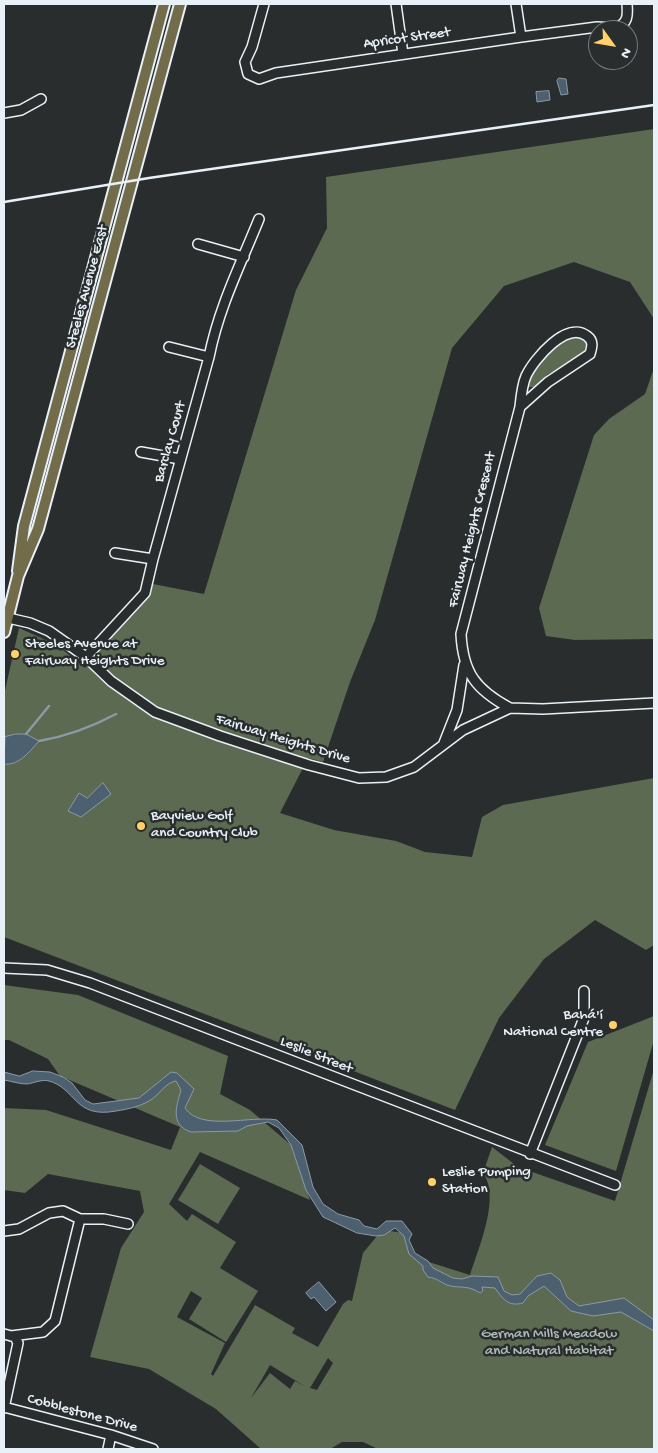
<!DOCTYPE html>
<html>
<head>
<meta charset="utf-8">
<style>
	body { margin:0 }
	#map { position:relative; width:658px; height:1453px; overflow:hidden; background:#2a2d2e; font-family:"Gochi Hand",sans-serif }
	canvas { display:block }
	.frame { position:absolute; inset:0; border:5px solid #e8f1f8; pointer-events:none }
	.north { position:absolute; left:588px; top:20px; width:50px; height:50px; box-sizing:border-box; background:#2a2d2e; border:1px solid #767b7f; border-radius:50%; rotate:122deg; font-size:14px; font-weight:700; line-height:20px; text-align:center; color:#e8f1f8 }
	.north::after { content:''; display:block; margin:auto; width:18px; height:22px; background:#ffd166; clip-path:polygon(50% 0,100% 100%,50% 72%,0 100%) }
</style>
</head>
<body>
<div id="map">
<canvas width="658" height="1453"></canvas>
<div class="frame"></div>
<div class="north">N</div>
</div>
<script>
const context = document.querySelector('canvas').getContext('2d');
context.lineJoin = 'round';
function paint(path, color) {
  context.fillStyle = color;
  context.fill(path, 'evenodd');
}
function trace(path, color, width, dash) {
  context.strokeStyle = color;
  context.lineWidth = width;
  context.lineCap = dash ? 'butt' : 'round';
  context.setLineDash(dash || []);
  context.stroke(path);
}
function drawText(font, color, halo, rows, align = 'center') {
  context.font = font + ' "Gochi Hand",sans-serif';
  context.lineWidth = 5;
  context.setLineDash([]);
  context.textBaseline = 'middle';
  context.strokeStyle = halo;
  context.fillStyle = color;
  for (const [text, x, y, turn = 0] of rows) {
    context.save();
    context.translate(x, y);
    context.rotate((+turn || 0) * Math.PI / 180);
    context.textAlign = isNaN(turn) ? turn : align;
    if (halo) context.strokeText(text, 0, 0);
    context.fillText(text, 0, 0);
    context.restore();
  }
}
paint(new Path2D(`
	M 654,129 L 654,319 L 630,282 L 574,262 L 504,286 L 452,348 L 375,620 L 350,682 L 323,762 L 308,758 L 280,813 L 334,830 L 396,841 L 425,852 L 472,857 L 482,817 L 503,805 L 654,778 L 654,945 L 646,950 L 595,920 L 544,959 L 499,1018 L 455,1110 L 4,937 L 4,695 L 19,628 L 57,645 L 85,668 L 147,597 L 153,584 L 204,594 L 296,290 L 327,228 L 326,177 Z
	M 581,336 L 589,344 L 589,349 L 584,355 L 548,374 L 534,387 L 529,387 C 528,367 561,338 581,336 Z
	M 654,368 L 654,639 L 575,640 L 546,636 L 539,608 L 594,435 L 609,419 L 645,394 Z
	M 4,985 L 78,995 L 228,1056 L 220,1094 L 250,1110 L 291,1145 L 310,1200 L 200,1152 L 169,1204 L 187,1221 L 192,1214 L 236,1242 L 220,1268 L 258,1291 L 226,1342 L 189,1319 L 202,1298 L 191,1291 L 177,1317 L 225,1343 L 211,1374 L 213,1376 L 255,1305 L 295,1328 L 292,1333 L 318,1347 L 343,1304 L 348,1300 L 352,1301 L 363,1253 L 382,1230 L 404,1233 L 413,1257 L 470,1275 C 478,1249 501,1197 483,1173 L 492,1147 L 518,1167 L 615,1201 L 654,1069 L 654,1449 L 378,1449 L 363,1442 L 342,1442 L 330,1449 L 261,1449 L 216,1409 L 149,1369 L 90,1357 L 121,1248 L 144,1212 L 140,1191 L 48,1174 L 25,1193 L 4,1190 L 4,1108 L 46,1110 L 171,1150 L 180,1127 L 60,1076 L 48,1059 L 9,1040 L 4,1040 ZM 328,1358 L 333,1363 L 317,1390 L 310,1388 ZM 270,1365 L 306,1387 L 295,1381 L 290,1389 L 270,1373 L 251,1398 Z
	M 654,1016 L 654,1040 L 616,1171 L 545,1145 L 588,1042 Z
	M 200,1164 L 240,1188 L 218,1224 L 178,1200 Z`), '#5c6a52');
const water = new Path2D(`
	M 559,78 L 566,79 L 568,94 L 561,95 L 557,81 Z
	M 549,91 L 550,100 L 537,102 L 536,92 Z
	M 16,734 L 26,734 L 39,741 C 30,751 19,766 4,764 L 5,737 Z
	M 103,783 L 111,794 L 81,817 L 68,811 L 79,793 L 87,798 Z
	M 33,1071 L 50,1072 L 63,1077 L 72,1083 L 85,1100 L 93,1104 L 139,1098 L 171,1072 L 177,1073 L 194,1089 L 185,1108 C 201,1132 251,1115 277,1120 L 302,1145 L 313,1187 L 323,1204 L 338,1214 L 359,1220 L 364,1226 L 377,1229 L 386,1221 L 402,1221 L 412,1234 L 409,1240 L 415,1253 L 428,1261 L 433,1268 L 453,1278 L 462,1279 L 472,1276 L 498,1277 L 504,1291 L 512,1295 L 520,1294 L 537,1276 L 551,1273 L 560,1280 L 567,1297 L 579,1306 L 624,1298 L 654,1320 L 654,1331 L 621,1312 L 593,1316 L 571,1311 L 544,1286 L 528,1296 L 523,1303 C 508,1307 503,1299 495,1288 L 482,1287 L 483,1291 L 480,1293 C 467,1284 458,1289 447,1285 C 438,1281 439,1279 428,1277 L 423,1270 L 423,1266 L 409,1254 L 404,1236 L 395,1228 L 384,1235 L 376,1236 L 357,1233 L 323,1217 L 306,1190 L 291,1145 L 279,1128 L 268,1122 L 247,1126 L 238,1131 L 191,1132 C 170,1125 176,1107 181,1090 L 176,1081 C 165,1083 161,1093 152,1099 C 142,1106 129,1109 116,1111 C 74,1119 76,1088 49,1081 C 42,1079 34,1083 27,1084 C 19,1084 11,1081 4,1080 L 4,1072 L 19,1076 Z
	M 319,1282 L 336,1302 L 326,1311 L 314,1297 L 311,1299 L 306,1293 Z`);
paint(water, '#4d6070');
trace(water, '#8b9aa6', 1);
trace(new Path2D(`
	M 26,734 L 49,706
	M 39,741 C 68,736 90,728 116,714`), '#8b9aa6', 2.5);
const minor = new Path2D(`
	M 264,4 L 252,47 L 245,62 L 248,74 L 259,79 L 276,73 L 521,37 L 597,27 L 616,28 C 628,23 628,16 627,4
	M 396,4 L 403,54
	M 516,4 L 521,37
	M 4,113 L 21,110 L 41,99
	M 198,244 L 244,257
	M 169,347 L 209,357
	M 141,452 L 180,459
	M 115,553 L 153,559
	M 4,617 L 30,623 L 49,631 L 86,657 L 111,681 L 155,712 L 220,736 L 309,765 L 359,778 L 386,777 L 414,767 L 463,730 L 510,708 L 543,709 L 654,703
	M 86,657 L 145,593 L 153,559 L 209,357 C 219,307 240,266 259,219
	M 510,708 C 476,690 463,673 461,634 L 520,407 C 521,397 522,385 526,376 C 534,359 567,320 587,336 C 594,341 592,347 590,354 L 548,382 L 520,407
	M 444,743 L 457,710 L 464,665
	M 4,968 L 47,970 L 90,983 L 615,1185
	M 530,1154 L 584,1018 L 584,991
	M 4,1231 L 19,1229 L 49,1213 L 63,1211 L 80,1219 L 104,1219 L 128,1224
	M 4,1334 L 15,1337 L 18,1343 L 4,1408
	M 11,1336 L 43,1332 L 55,1321 L 80,1219
	M 4,1407 L 111,1435 L 153,1449
	M 108,1449 L 111,1435`);
const major = new Path2D(`
	M 18,571 L 24,526 L 164,4
	M 4,632 L 18,576 L 38,529 L 180,4`);
trace(minor, '#e8f1f8', 12);
trace(major, '#e8f1f8', 14);
trace(minor, '#2a2d2e', 9);
trace(major, '#726c4b', 10);
trace(new Path2D(`
	M 4,202 L 149,178 L 654,105`), '#e8f1f8', 2.5);
for (const [x, y, r, color] of [
	[15,654,5,"#ffd166"],
	[141,826,5,"#ffd166"],
	[613,1025,5,"#ffd166"],
	[432,1182,5,"#ffd166"]
]) {
  const dot = new Path2D();
  dot.arc(x, y, r, 0, 2 * Math.PI);
  context.fillStyle = color;
  context.fill(dot);
  trace(dot, '#2a2d2e', 2);
}
drawText('15px', '#e8f1f8', '#2a2d2e', [
	["Apricot Street",407,39,-8],
	["Steeles Avenue East",88,287,-75],
	["Barclay Court",171,442,-74],
	["Fairway Heights Crescent",473,530,-76],
	["Fairway Heights Drive",283,740,17],
	["Leslie Street",316,1056,22],
	["Cobblestone Drive",82,1414,15]
]);
drawText('15px', '#e8f1f8', '#2a2d2e', [
	["Steeles Avenue at",25,645],
	["Fairway Heights Drive",25,662],
	["Bayview Golf",151,817],
	["and Country Club",151,834],
	["Bahá'í",603,1016,"right"],
	["National Centre",603,1033,"right"],
	["Leslie Pumping",442,1173],
	["Station",442,1190]
], 'left');
drawText('15px', '#b0bbb6', '#2a2d2e', [
	["German Mills Meadow",549,1335],
	["and Natural Habitat",549,1352]
]);
</script>
</body>
</html>
